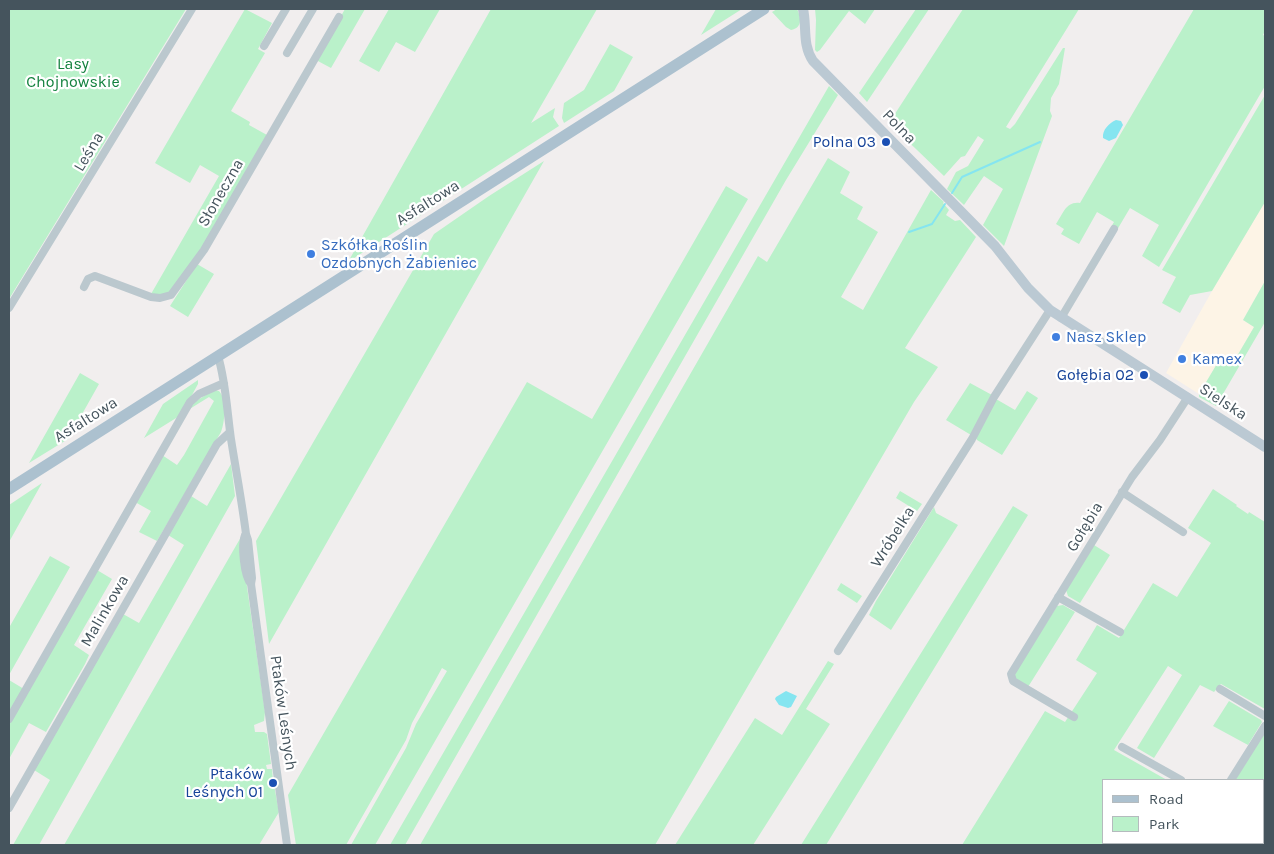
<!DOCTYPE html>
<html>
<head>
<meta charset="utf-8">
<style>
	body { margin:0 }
	#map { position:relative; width:1274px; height:854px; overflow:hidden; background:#f1eeee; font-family:Karla,sans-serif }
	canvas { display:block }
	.frame { position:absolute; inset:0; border:10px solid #45545d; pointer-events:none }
	.legend { position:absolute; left:1102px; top:779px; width:162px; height:65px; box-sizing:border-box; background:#fff; border:1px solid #b5bbbe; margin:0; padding:6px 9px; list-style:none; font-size:15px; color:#45545d }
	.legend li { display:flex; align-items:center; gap:10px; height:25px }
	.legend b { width:25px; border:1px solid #b5bbbe }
</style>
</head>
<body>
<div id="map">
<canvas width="1274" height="854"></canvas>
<div class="frame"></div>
<ul class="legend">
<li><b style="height:6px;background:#acc1cf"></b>Road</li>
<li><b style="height:14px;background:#baf1ca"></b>Park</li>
</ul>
</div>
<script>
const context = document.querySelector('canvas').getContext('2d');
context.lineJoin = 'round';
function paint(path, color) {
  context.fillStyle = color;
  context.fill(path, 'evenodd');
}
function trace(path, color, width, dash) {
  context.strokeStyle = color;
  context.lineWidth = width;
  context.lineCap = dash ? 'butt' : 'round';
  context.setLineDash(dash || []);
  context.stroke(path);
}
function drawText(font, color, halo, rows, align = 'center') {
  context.font = font + ' Karla,sans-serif';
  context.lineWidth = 4.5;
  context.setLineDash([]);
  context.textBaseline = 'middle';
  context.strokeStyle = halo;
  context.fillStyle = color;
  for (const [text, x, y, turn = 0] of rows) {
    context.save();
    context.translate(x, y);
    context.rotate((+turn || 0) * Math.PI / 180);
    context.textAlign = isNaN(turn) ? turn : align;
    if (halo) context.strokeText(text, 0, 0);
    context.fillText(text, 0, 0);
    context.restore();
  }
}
paint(new Path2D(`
	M 1265,202 L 1265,281 L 1243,320 L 1254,327 L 1233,363 L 1221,357 L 1199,394 L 1166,373 L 1212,291 Z`), '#fdf4e6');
paint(new Path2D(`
	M 9,9 L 186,9 L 9,299 Z
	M 245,9 L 272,23 L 258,49 L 265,53 L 231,111 L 250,122 L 249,125 L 267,135 L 198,255 L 173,291 L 166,295 L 151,294 L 219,176 L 200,165 L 190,183 L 155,163 Z
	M 345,9 L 365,9 L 331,68 L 316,60 Z
	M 389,9 L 440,9 L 415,52 L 396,42 L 379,72 L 359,61 Z
	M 491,9 L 597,9 L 531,123 L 555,108 L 553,117 L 559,126 L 348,262 Z
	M 716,9 L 742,9 L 701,35 Z
	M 777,9 L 797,9 C 801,17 803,28 791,30 L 786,27 L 772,12 Z
	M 815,9 L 875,9 L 865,24 L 849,11 L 820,50 L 817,52 L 815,50 L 816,20 Z
	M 916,9 L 929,9 L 867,102 L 859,93 Z
	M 963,9 L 1079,9 L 1006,127 L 1010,129 L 1015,124 L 1063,48 L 1065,48 L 1059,84 L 1051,98 L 1050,111 L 1052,116 L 1004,246 L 983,225 L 1003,189 L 984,176 L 964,205 L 947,189 L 956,172 L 968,166 L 984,140 L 978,136 L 965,156 L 961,157 L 944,176 L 889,123 Z
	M 1194,9 L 1265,9 L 1265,31 L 1263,35 L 1265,36 L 1265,86 L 1159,267 L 1142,256 L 1159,225 L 1130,208 L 1117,230 L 1111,227 L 1114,222 L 1097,212 L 1079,244 L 1061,234 L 1064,229 L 1056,224 C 1063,214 1066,201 1080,203 Z
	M 610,44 L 633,57 L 614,91 L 564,123 L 562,118 L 564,103 L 584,90 Z
	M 829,86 L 838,95 L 786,180 L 405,845 L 390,845 Z
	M 1265,95 L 1265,202 L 1212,291 L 1190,295 L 1180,313 L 1162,303 L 1176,277 L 1162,270 Z
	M 828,158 L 850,172 L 840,193 L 863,207 L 857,219 L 878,232 L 841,297 L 863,310 L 931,190 L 944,202 L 943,203 L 949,210 L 946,215 L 955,221 L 960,220 L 976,237 L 905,348 L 938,367 L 914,402 L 655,845 L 420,845 L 758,256 L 767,262 Z
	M 544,161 L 269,644 L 256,541 L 434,234 L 489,196 Z
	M 726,186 L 748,199 L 375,845 L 351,845 L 406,748 L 416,724 L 447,671 L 442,668 L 412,723 L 406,740 L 346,845 L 296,845 L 288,795 L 527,382 L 592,419 Z
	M 197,264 L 214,274 L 188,317 L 170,306 Z
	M 1265,281 L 1265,322 L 1216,406 L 1199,397 L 1199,394 L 1221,357 L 1233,363 L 1254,327 L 1243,320 Z
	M 80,373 L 99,384 L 68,439 L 29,463 Z
	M 198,380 L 198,384 L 181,415 L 144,438 L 163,404 Z
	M 970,383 L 992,395 L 971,435 L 946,420 Z
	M 214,390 L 219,391 C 227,399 225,422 221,432 L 157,541 L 139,532 L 151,511 L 135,502 L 162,455 L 177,465 L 184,455 L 214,401 L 209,397 L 188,410 L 191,404 Z
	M 1027,391 L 1038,398 L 1002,455 L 977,440 L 976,438 L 996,399 L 1015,410 Z
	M 231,464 L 235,496 L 39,845 L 13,845 L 50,780 L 34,770 L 123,614 L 139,623 L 184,545 L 168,535 L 191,496 L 207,506 Z
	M 42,483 L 9,542 L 9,505 Z
	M 1213,489 L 1237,505 L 1236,506 L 1248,514 L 1249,512 L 1265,522 L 1265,709 L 1221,684 L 1214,692 L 1200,685 L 1154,758 L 1137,748 L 1182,675 L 1168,666 L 1114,750 L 1167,780 L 1103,780 L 1103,843 L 1140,843 L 1134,845 L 962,845 L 1045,711 L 1065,722 L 1097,673 L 1076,660 L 1097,625 L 1119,638 L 1153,583 L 1177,597 L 1211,543 L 1188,528 Z
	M 900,491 L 922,504 L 917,511 L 896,498 Z
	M 1013,506 L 1028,515 L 826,845 L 801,845 Z
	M 934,507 L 936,513 L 958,525 L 891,630 L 869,615 L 876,601 Z
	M 241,537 L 242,552 L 265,712 L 264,721 L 254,725 L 255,732 L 264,732 L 267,734 L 271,764 L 266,765 L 267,769 L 272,769 L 273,780 L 272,781 L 272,785 L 274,785 L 279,812 L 259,845 L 64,845 Z
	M 1094,545 L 1110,555 L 1080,603 L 1068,596 L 1066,590 Z
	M 50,556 L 70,567 L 9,675 L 9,626 L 10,626 Z
	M 97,570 L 112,579 L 74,645 L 89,655 L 85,664 L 46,732 L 29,723 L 9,759 L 9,723 Z
	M 841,583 L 862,596 L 857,603 L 837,590 Z
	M 1063,605 L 1075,612 L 1028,687 L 1016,680 L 1014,674 L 1057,606 Z
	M 828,661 L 834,664 L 806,709 L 830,724 L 753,845 L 675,845 L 755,718 L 782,735 Z
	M 9,680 L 24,689 L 9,716 Z
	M 1229,701 L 1261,720 L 1262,722 L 1248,745 L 1213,726 Z
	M 1265,732 L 1265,822 L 1263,820 L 1263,780 L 1235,780 Z
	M 1152,843 L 1227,843 L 1227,845 L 1147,845 Z`), '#baf1ca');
paint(new Path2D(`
	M 1116,120 L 1121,121 L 1123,125 L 1116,138 L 1109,141 L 1103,138 C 1102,130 1109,123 1116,120 Z
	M 786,691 L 797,696 L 791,707 L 788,708 L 779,705 L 775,699 L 776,697 Z`), '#85e5f0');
trace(new Path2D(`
	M 952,193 L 962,177 L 1040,142
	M 909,232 L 932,224 L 945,204`), '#85e5f0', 2);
trace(new Path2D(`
	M 264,46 L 286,9
	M 287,53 L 313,9
	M 84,287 L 88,279 L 95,276 L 151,297 L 160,298 L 171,295 L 204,250 L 339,17
	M 9,308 L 192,9
	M 1061,318 L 1114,229
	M 218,356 C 226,383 227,411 231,439 C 236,471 242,502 246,534 L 248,540 L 252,578 L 251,584 L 287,845
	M 1122,492 L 1183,532
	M 245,535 C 241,545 244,576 251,584
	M 1058,597 L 1120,632
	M 838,651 L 972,439 L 994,397 L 1050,310
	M 1220,689 L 1265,716
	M 1074,717 L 1013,681 L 1011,674 L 1132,477 L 1160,440 L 1188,397
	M 9,719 L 190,402 L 199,394 L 224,383
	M 1122,747 L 1181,780
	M 1231,780 L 1265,726
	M 9,808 L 217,444 L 230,432
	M 1141,845 L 1146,843`), '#bbc8ce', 8);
trace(new Path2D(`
	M 803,9 C 807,26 802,45 813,61 L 995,246 L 1028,288 L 1050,310 L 1265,447`), '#bbc9d3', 10);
trace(new Path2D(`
	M 9,489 L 764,9`), '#acc1cf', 11);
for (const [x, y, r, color] of [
	[886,142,5,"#1a4fb4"],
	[311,254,5,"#3f7fe0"],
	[1056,337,5,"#3f7fe0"],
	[1182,359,5,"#3f7fe0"],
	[1144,375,5,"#1a4fb4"],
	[273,783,5,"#1a4fb4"]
]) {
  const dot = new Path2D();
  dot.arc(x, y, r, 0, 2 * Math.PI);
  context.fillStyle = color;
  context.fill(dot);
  trace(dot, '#fff', 2);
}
drawText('16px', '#13813e', '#fff', [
	["Lasy",73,64],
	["Chojnowskie",73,82]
]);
drawText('16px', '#45545d', '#fff', [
	["Polna",899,127,46],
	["Leśna",89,152,-59],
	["Słoneczna",221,193,-60],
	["Asfaltowa",428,203,-32],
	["Sielska",1223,402,33],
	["Asfaltowa",86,420,-32],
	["Gołębia",1085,527,-59],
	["Wróbelka",893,537,-58],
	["Malinkowa",105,611,-60],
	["Ptaków Leśnych",283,713,82]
]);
drawText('16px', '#164399', '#fff', [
	["Polna 03",876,142],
	["Gołębia 02",1134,375],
	["Ptaków",263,774],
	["Leśnych 01",263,792]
], 'right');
drawText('16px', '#366cbe', '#fff', [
	["Szkółka Roślin",321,245],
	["Ozdobnych Żabieniec",321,263],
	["Nasz Sklep",1066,337],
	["Kamex",1192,359]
], 'left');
</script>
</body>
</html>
